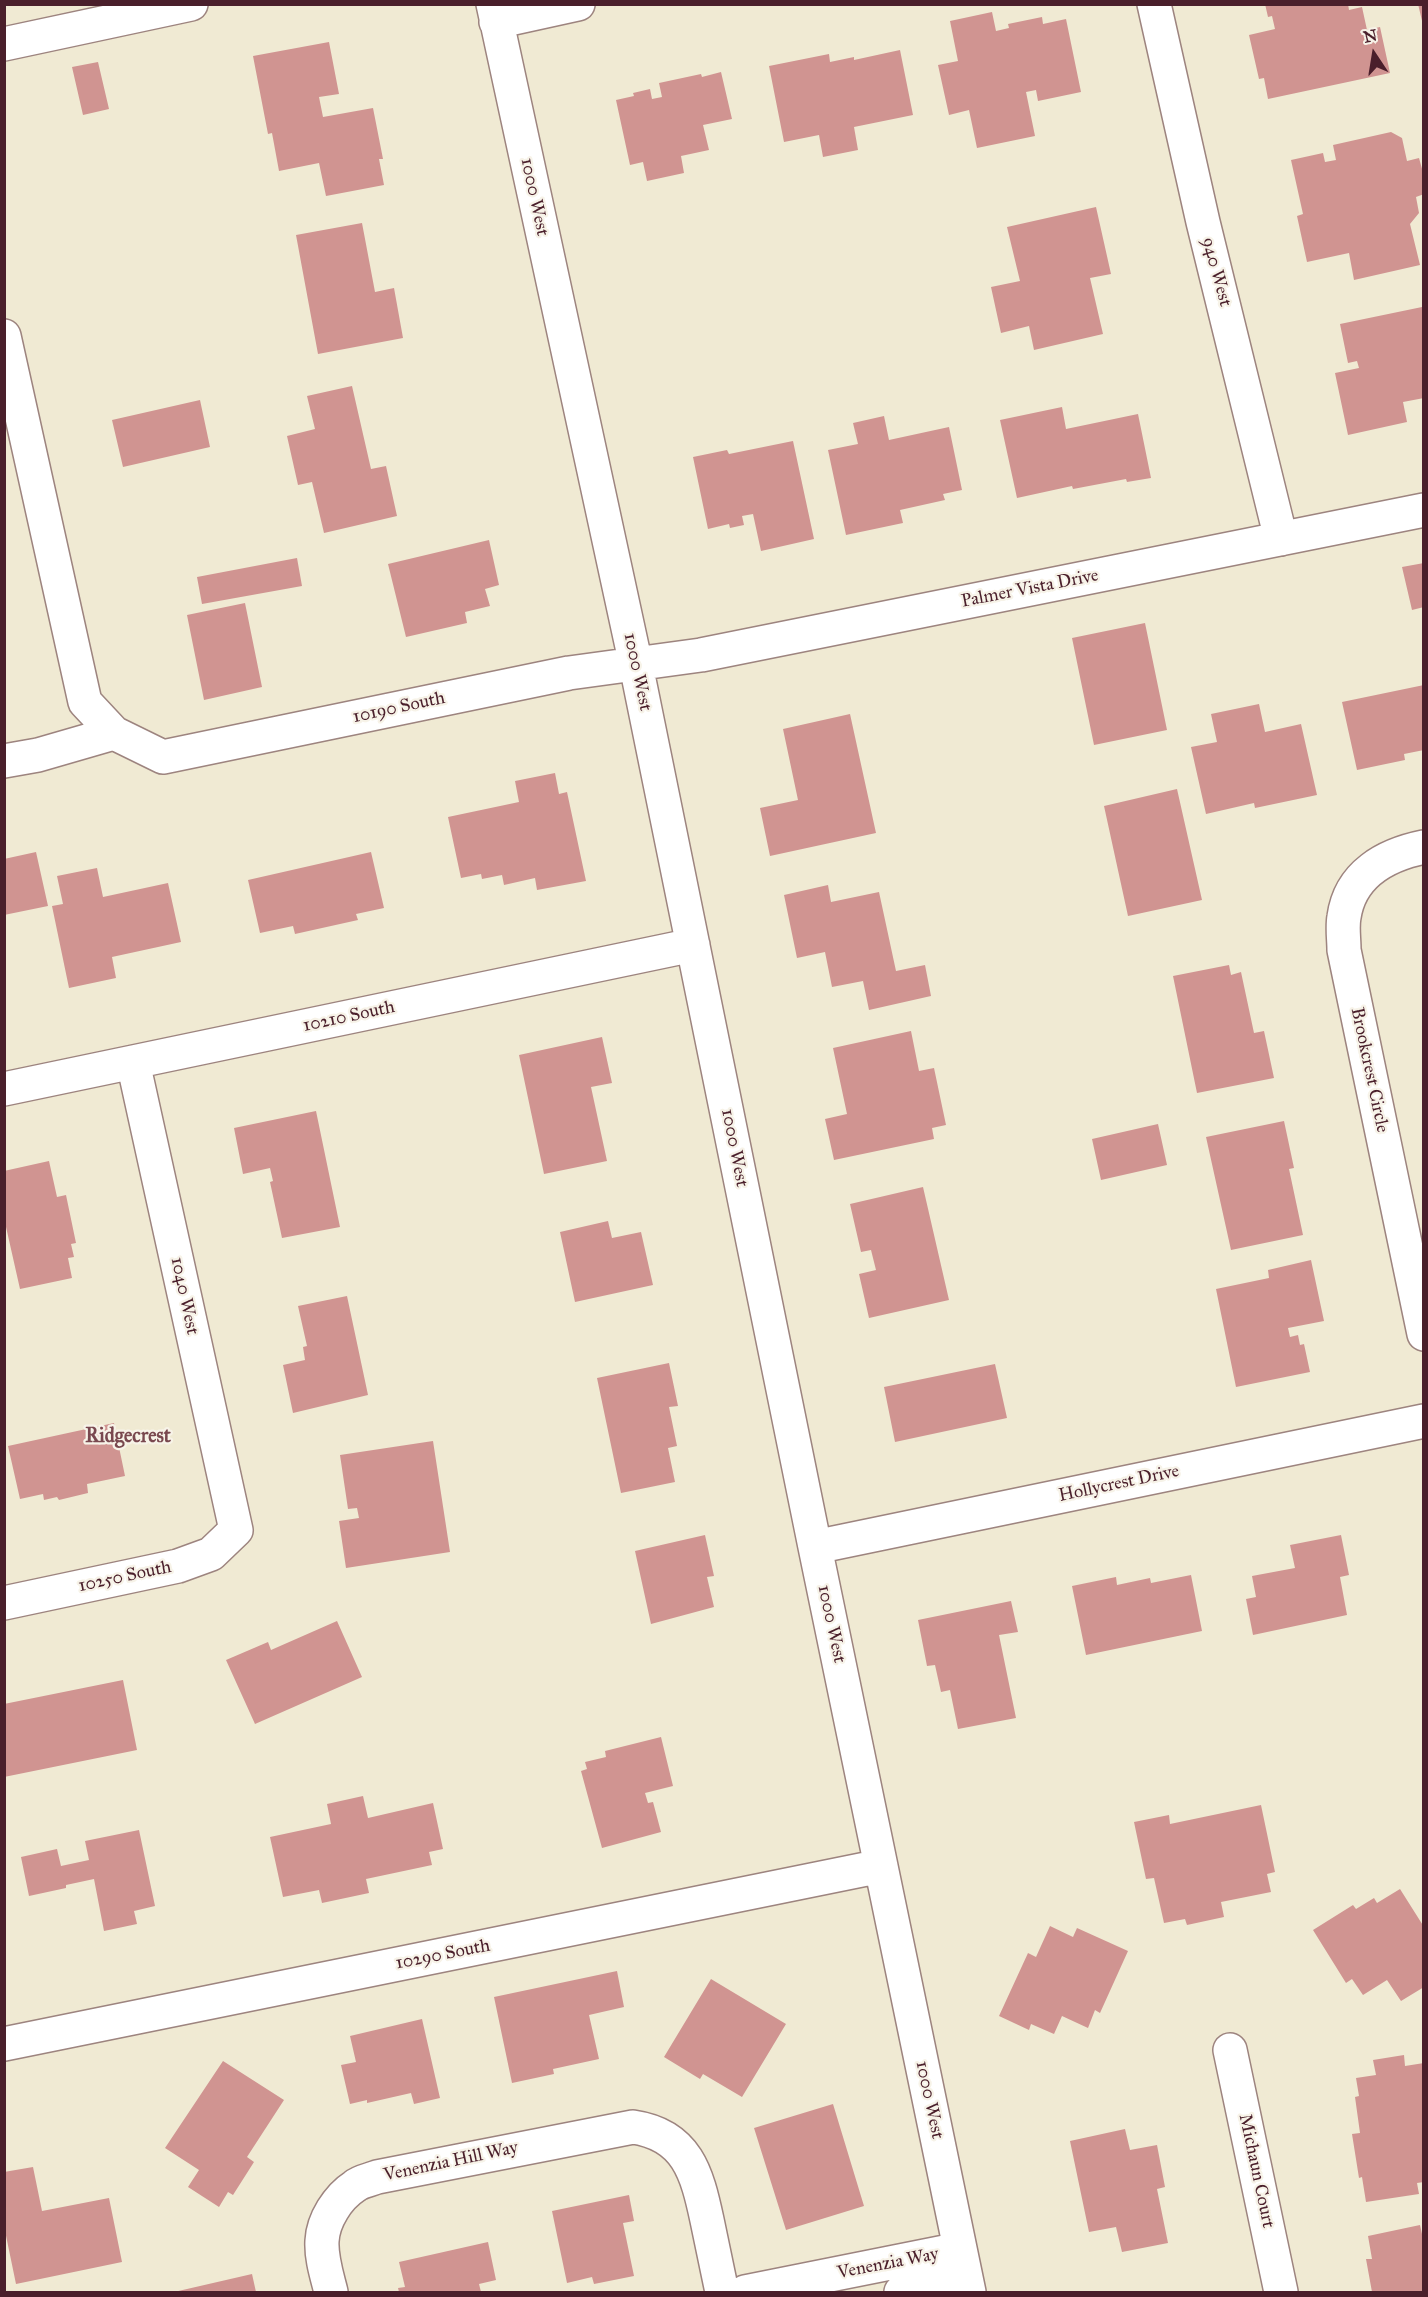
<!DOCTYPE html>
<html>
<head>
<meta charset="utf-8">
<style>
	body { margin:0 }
	#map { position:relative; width:1428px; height:2297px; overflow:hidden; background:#f0ead3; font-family:"IM FELL Great Primer",serif }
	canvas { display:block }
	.frame { position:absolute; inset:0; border:6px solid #4a1f2b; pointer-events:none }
	.north { position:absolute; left:1344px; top:24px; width:60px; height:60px; -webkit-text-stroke:4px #f7f3e8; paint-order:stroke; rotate:348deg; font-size:16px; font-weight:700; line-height:24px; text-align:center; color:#4a1f2b }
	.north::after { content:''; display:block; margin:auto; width:21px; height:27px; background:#4a1f2b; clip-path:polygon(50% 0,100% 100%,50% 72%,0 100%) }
</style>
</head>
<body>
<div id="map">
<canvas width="1428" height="2297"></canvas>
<div class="frame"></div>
<div class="north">N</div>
</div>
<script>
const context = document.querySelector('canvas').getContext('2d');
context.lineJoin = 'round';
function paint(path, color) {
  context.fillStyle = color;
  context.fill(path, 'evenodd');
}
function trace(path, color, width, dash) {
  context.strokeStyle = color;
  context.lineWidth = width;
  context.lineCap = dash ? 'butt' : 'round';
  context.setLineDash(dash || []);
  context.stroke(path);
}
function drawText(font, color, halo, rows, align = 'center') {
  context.font = font + ' "IM FELL Great Primer",serif';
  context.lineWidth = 4.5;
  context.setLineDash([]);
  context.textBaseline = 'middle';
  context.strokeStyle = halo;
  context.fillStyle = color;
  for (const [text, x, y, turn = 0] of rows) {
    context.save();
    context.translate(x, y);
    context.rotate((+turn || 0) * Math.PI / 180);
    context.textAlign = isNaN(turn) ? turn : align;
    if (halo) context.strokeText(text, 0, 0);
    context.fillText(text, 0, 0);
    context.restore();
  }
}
paint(new Path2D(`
	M 1265,4 L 1348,4 L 1349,10 L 1362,7 L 1367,30 L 1380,27 L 1390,73 L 1268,99 L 1264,78 L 1259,79 L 1249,35 L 1275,29 L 1272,16 L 1268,17 Z
	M 1418,4 L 1424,4 L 1424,25 L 1423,25 Z
	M 992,12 L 996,31 L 1009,28 L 1008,24 L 1042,17 L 1043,24 L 1066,19 L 1081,92 L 1038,101 L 1036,90 L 1026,92 L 1035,136 L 977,148 L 969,110 L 949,115 L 938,65 L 958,61 L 950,21 Z
	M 329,42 L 339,94 L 319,97 L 323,117 L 373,108 L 383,159 L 379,159 L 384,185 L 326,196 L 319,163 L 279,171 L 272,133 L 268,134 L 253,56 Z
	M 900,50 L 913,115 L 854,127 L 858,150 L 823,157 L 819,135 L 784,142 L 769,66 L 829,54 L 830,62 L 854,57 L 854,60 Z
	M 98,62 L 109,109 L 83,115 L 72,67 Z
	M 721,72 L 732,119 L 703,125 L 709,150 L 681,156 L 684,173 L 647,181 L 643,162 L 630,165 L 616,100 L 634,96 L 633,93 L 650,89 L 652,99 L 662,97 L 659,83 L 701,74 L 702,77 Z
	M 1391,132 L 1402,138 L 1407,161 L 1419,158 L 1424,176 L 1424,194 L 1416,197 L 1419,213 L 1410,224 L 1420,265 L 1354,280 L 1349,253 L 1307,262 L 1297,216 L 1303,214 L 1291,160 L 1323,153 L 1325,162 L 1336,160 L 1333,145 Z
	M 1096,207 L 1111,274 L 1090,278 L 1103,334 L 1034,350 L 1029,326 L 1001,333 L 991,287 L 1020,281 L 1007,227 Z
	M 362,223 L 375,292 L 394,288 L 403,338 L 318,354 L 296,235 Z
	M 1422,307 L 1424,398 L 1403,402 L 1407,422 L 1348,435 L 1335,373 L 1359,368 L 1357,361 L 1348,363 L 1340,324 Z
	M 352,386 L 371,469 L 386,466 L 397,516 L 324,533 L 312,482 L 298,485 L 287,436 L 315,429 L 307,396 Z
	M 200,400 L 210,447 L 123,467 L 112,420 Z
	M 1062,407 L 1066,429 L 1138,414 L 1151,478 L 1127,482 L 1126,479 L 1073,489 L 1072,486 L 1017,498 L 1000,420 Z
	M 884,416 L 889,440 L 949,427 L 962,490 L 943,494 L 945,500 L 900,510 L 903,523 L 846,535 L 828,450 L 858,444 L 853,423 Z
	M 793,441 L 814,539 L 761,551 L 753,514 L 742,516 L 744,525 L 730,528 L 729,524 L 708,529 L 693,457 L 727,450 L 729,454 Z
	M 489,540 L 499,585 L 485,589 L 490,606 L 465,612 L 467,623 L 406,637 L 388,564 Z
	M 297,558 L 302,586 L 202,604 L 197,577 Z
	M 1424,563 L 1424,607 L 1412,610 L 1402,567 Z
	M 245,603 L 262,687 L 204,700 L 187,615 Z
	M 1145,623 L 1167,730 L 1094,745 L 1072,638 Z
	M 1424,685 L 1424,750 L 1404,754 L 1405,760 L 1357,770 L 1342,702 Z
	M 1259,704 L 1265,732 L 1301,724 L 1317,795 L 1255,808 L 1254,803 L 1206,814 L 1191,747 L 1217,742 L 1211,714 Z
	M 850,714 L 876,833 L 770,856 L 760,808 L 798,800 L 783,729 Z
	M 555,773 L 559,794 L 567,792 L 586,881 L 537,890 L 535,878 L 504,885 L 502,875 L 482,879 L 481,874 L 461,878 L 448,817 L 519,802 L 515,781 Z
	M 1177,789 L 1202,900 L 1128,916 L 1104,806 Z
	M 36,852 L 48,906 L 4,915 L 4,859 Z
	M 371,852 L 384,908 L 356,914 L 358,920 L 295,934 L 293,926 L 260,933 L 248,880 Z
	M 97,868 L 103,897 L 168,883 L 181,942 L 112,957 L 116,978 L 69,988 L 52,906 L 63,904 L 57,876 Z
	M 828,885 L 831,902 L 879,892 L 896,971 L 925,965 L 931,996 L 869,1010 L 863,981 L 832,987 L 825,952 L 797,958 L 784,895 Z
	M 1229,965 L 1231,975 L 1241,972 L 1254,1033 L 1264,1031 L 1274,1078 L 1197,1093 L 1173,976 Z
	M 911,1031 L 919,1071 L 934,1068 L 946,1125 L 932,1128 L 934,1139 L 834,1160 L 825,1119 L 847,1114 L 833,1048 Z
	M 602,1037 L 612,1083 L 591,1087 L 607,1161 L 544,1174 L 519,1055 Z
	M 316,1111 L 340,1227 L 282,1238 L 270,1182 L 273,1181 L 270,1168 L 243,1174 L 234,1128 Z
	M 1284,1121 L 1294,1168 L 1289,1169 L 1303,1235 L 1231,1250 L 1206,1137 Z
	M 1158,1124 L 1167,1165 L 1101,1180 L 1092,1139 Z
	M 49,1161 L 57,1197 L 66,1195 L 76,1243 L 71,1244 L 74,1257 L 68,1258 L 72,1278 L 20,1289 L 4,1218 L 4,1171 Z
	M 923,1187 L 949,1300 L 869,1318 L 859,1274 L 876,1270 L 871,1250 L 861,1252 L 850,1204 Z
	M 608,1221 L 612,1238 L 641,1232 L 653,1285 L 575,1302 L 560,1232 Z
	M 1311,1260 L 1324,1321 L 1288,1328 L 1290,1337 L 1298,1335 L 1300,1345 L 1304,1344 L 1310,1372 L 1236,1387 L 1216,1289 L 1269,1278 L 1268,1270 Z
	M 347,1296 L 368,1395 L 293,1413 L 283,1365 L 305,1360 L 303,1347 L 307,1346 L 298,1306 Z
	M 669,1363 L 678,1406 L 669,1407 L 677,1446 L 668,1448 L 675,1482 L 621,1493 L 597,1378 Z
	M 995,1364 L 1007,1418 L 895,1442 L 884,1387 Z
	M 114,1423 L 125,1476 L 87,1484 L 88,1493 L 59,1500 L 57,1497 L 44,1500 L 43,1494 L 20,1499 L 8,1446 Z
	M 433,1441 L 450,1552 L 346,1568 L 339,1521 L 359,1518 L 357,1508 L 348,1509 L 340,1455 Z
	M 705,1535 L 714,1576 L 707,1577 L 714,1607 L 651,1624 L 635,1551 Z
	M 1341,1535 L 1349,1575 L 1340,1577 L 1347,1615 L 1253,1635 L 1246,1599 L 1256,1597 L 1252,1576 L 1295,1568 L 1290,1545 Z
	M 1191,1575 L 1202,1631 L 1086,1655 L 1072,1586 L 1116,1577 L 1117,1585 L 1150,1578 L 1151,1583 Z
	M 1011,1601 L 1018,1632 L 999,1635 L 1016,1718 L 958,1729 L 950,1690 L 941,1692 L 935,1665 L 927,1666 L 918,1620 Z
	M 337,1621 L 362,1677 L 255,1724 L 226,1660 L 268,1642 L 271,1650 Z
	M 123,1680 L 137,1750 L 4,1777 L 4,1704 Z
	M 661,1737 L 673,1786 L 645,1793 L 648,1803 L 653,1802 L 661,1832 L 602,1848 L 581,1771 L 587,1769 L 585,1762 L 606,1757 L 605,1751 Z
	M 363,1796 L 368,1818 L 433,1803 L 443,1849 L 429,1852 L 432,1865 L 366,1879 L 369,1893 L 322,1903 L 319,1890 L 283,1897 L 270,1837 L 331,1824 L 327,1804 Z
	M 1261,1805 L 1275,1872 L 1267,1874 L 1271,1892 L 1221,1902 L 1224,1917 L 1187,1925 L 1185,1919 L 1164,1923 L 1154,1878 L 1146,1879 L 1134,1822 L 1169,1815 L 1170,1824 Z
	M 139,1830 L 155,1906 L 134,1911 L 137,1924 L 104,1931 L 94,1879 L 66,1885 L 66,1888 L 29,1896 L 21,1857 L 57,1849 L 61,1866 L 89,1860 L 85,1841 Z
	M 1400,1889 L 1424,1927 L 1424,1987 L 1401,2001 L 1387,1980 L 1363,1995 L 1352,1979 L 1346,1983 L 1313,1930 L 1353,1905 L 1356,1909 L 1374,1898 L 1377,1903 Z
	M 1050,1926 L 1073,1937 L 1077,1928 L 1128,1951 L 1100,2013 L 1095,2010 L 1088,2028 L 1062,2016 L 1054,2034 L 1031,2024 L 1029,2030 L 999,2016 L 1028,1953 L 1036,1957 Z
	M 617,1971 L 624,2007 L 589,2015 L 599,2059 L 553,2069 L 554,2074 L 512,2083 L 494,1997 Z
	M 711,1979 L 786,2024 L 742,2097 L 703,2074 L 700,2079 L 664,2057 Z
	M 422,2019 L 440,2098 L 414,2104 L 411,2093 L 367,2103 L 367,2100 L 350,2104 L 341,2065 L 356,2062 L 350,2036 Z
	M 1404,2055 L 1405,2066 L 1424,2063 L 1424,2182 L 1417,2183 L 1419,2194 L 1366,2202 L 1362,2177 L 1359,2178 L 1352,2134 L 1360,2133 L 1355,2097 L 1359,2096 L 1356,2078 L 1376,2075 L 1373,2060 Z
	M 223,2061 L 284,2100 L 247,2157 L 254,2162 L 233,2195 L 228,2192 L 219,2207 L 188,2187 L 199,2170 L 165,2148 Z
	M 833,2104 L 864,2206 L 786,2230 L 754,2128 Z
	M 1125,2129 L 1130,2150 L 1157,2145 L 1165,2187 L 1157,2189 L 1168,2243 L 1122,2252 L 1116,2227 L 1089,2232 L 1070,2141 Z
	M 33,2167 L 42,2211 L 109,2198 L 122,2262 L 16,2284 L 4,2226 L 4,2172 Z
	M 629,2195 L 634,2221 L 623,2223 L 634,2276 L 594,2284 L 592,2277 L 567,2283 L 552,2211 Z
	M 1420,2225 L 1424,2243 L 1424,2292 L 1372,2292 L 1366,2259 L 1372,2259 L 1368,2236 Z
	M 488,2242 L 496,2280 L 479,2284 L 481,2292 L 399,2292 L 398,2288 L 405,2287 L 399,2262 Z
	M 252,2274 L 256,2292 L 174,2292 Z`), '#d09491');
const minor = new Path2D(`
	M 493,4 L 636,665 L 815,1547 L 969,2292
	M 1154,4 L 1203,222 L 1281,539
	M 496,22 L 578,4
	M 4,44 L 191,4
	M 4,336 L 85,702 L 114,733 L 163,757 L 569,673 L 701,655 L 1424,510
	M 4,761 L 38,755 L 114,733
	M 1424,847 C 1385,855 1350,874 1344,917 C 1342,927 1344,939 1344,950 L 1424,1334
	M 4,1089 L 693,945
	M 815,1547 L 1424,1421
	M 4,1603 L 178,1566 L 211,1554 L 236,1530 L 133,1062
	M 4,2044 L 881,1866
	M 1230,2050 L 1281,2292
	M 331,2292 C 327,2276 321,2258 322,2241 C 323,2220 338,2197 355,2186 C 361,2181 370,2180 377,2177 L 633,2127 C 687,2135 697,2173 707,2220 C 712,2244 717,2268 722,2292
	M 745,2292 L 960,2249
	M 901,2292 L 966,2279`);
trace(minor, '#9d847f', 36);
trace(minor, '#fff', 33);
drawText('18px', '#4a1f2b', '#f7f3e8', [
	["1000 West",534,197,78],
	["940 West",1216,272,75],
	["Palmer Vista Drive",1030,589,-11],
	["1000 West",637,672,78],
	["10190 South",399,708,-12],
	["10210 South",349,1017,-12],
	["Brookcrest Circle",1369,1070,78],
	["1000 West",734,1148,79],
	["1040 West",184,1296,78],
	["Hollycrest Drive",1119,1484,-12],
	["10250 South",125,1577,-12],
	["1000 West",831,1624,78],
	["10290 South",443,1955,-11],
	["1000 West",929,2100,78],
	["Venenzia Hill Way",451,2162,-12],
	["Michaun Court",1256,2171,78],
	["Venenzia Way",888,2264,-11]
]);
drawText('bold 20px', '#79484f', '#f7f3e8', [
	["Ridgecrest",128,1437]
]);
</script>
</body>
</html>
